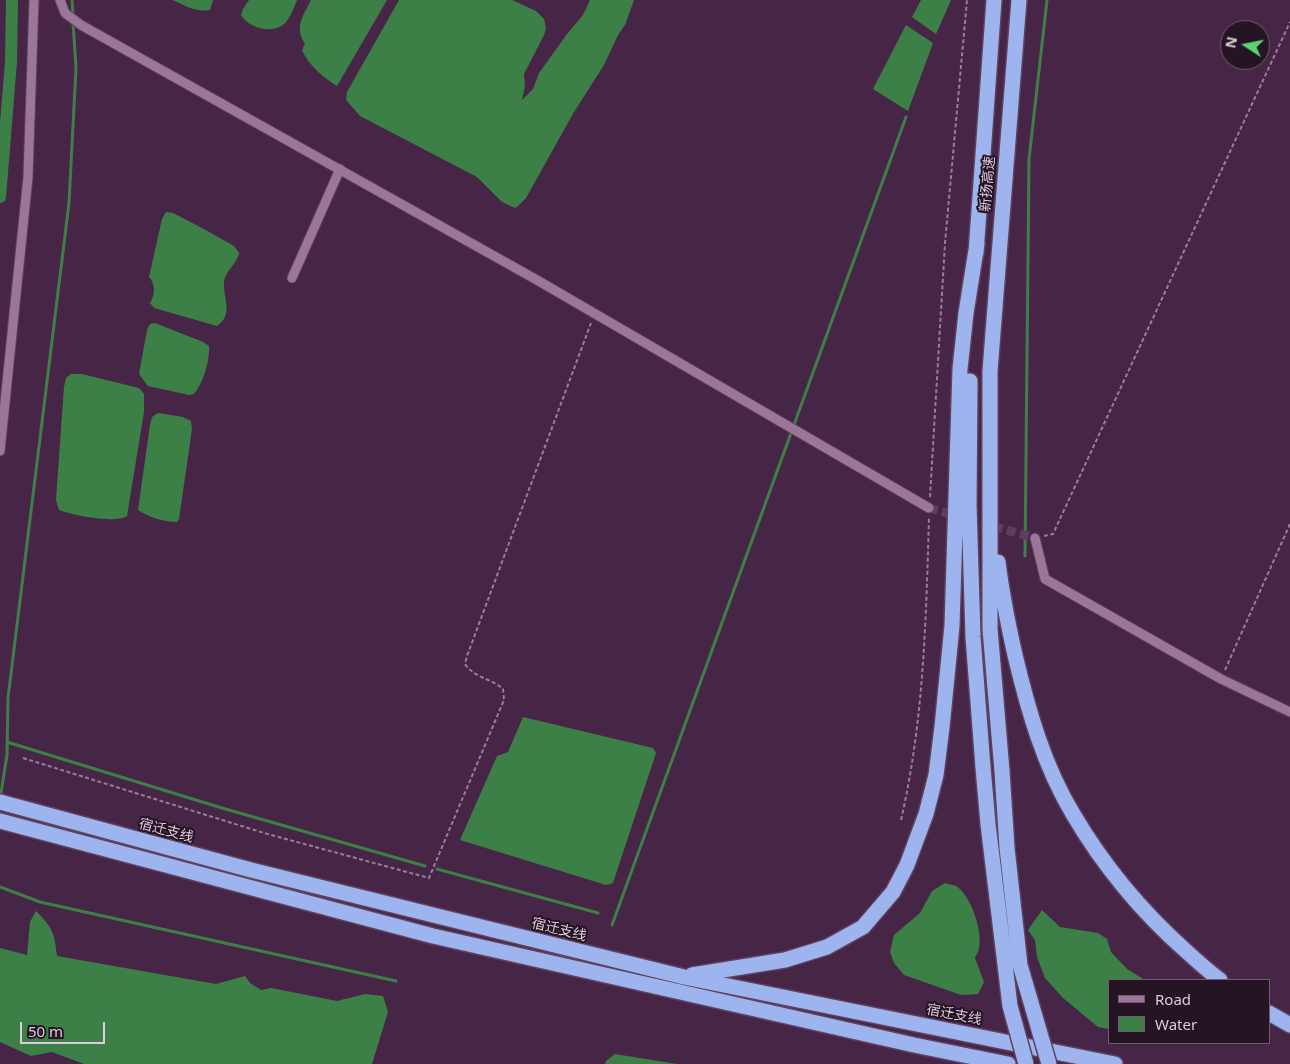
<!DOCTYPE html>
<html>
<head>
<meta charset="utf-8">
<style>
	body { margin:0 }
	#map { position:relative; width:1290px; height:1064px; overflow:hidden; background:#472547; font-family:"Noto Sans",sans-serif }
	canvas { display:block }
	.legend { position:absolute; left:1108px; top:979px; width:162px; height:65px; box-sizing:border-box; background:#251524; border:1px solid #6f5d6e; margin:0; padding:6px 9px; list-style:none; font-size:15px; color:#dfc9de }
	.legend li { display:flex; align-items:center; gap:10px; height:25px }
	.legend b { width:25px; border:1px solid #6f5d6e }
	.north { position:absolute; left:1220px; top:20px; width:50px; height:50px; box-sizing:border-box; background:#251524; border:1px solid #6f5d6e; border-radius:50%; rotate:281deg; font-size:14px; font-weight:700; line-height:20px; text-align:center; color:#dfc9de }
	.north::after { content:''; display:block; margin:auto; width:18px; height:22px; background:#59d56f; clip-path:polygon(50% 0,100% 100%,50% 72%,0 100%) }
	.scale { position:absolute; left:20px; top:1022px; width:85px; height:22px; box-sizing:border-box; border:2px solid #dfc9de; border-top:0; padding-left:6px; font-size:15px; line-height:18px; white-space:nowrap; color:#dfc9de; -webkit-text-stroke:4px #251524; paint-order:stroke }
</style>
</head>
<body>
<div id="map">
<canvas width="1290" height="1064"></canvas>
<ul class="legend">
<li><b style="height:6px;background:#9c759b"></b>Road</li>
<li><b style="height:14px;background:#3d8047"></b>Water</li>
</ul>
<div class="north">N</div>
<div class="scale">50 m</div>
</div>
<script>
const context = document.querySelector('canvas').getContext('2d');
context.lineJoin = 'round';
function paint(path, color) {
  context.fillStyle = color;
  context.fill(path, 'evenodd');
}
function trace(path, color, width, dash) {
  context.strokeStyle = color;
  context.lineWidth = width;
  context.lineCap = dash ? 'butt' : 'round';
  context.setLineDash(dash || []);
  context.stroke(path);
}
function drawText(font, color, halo, rows, align = 'center') {
  context.font = font + ' "Noto Sans","Noto Sans SC",sans-serif';
  context.lineWidth = 4;
  context.setLineDash([]);
  context.textBaseline = 'middle';
  context.strokeStyle = halo;
  context.fillStyle = color;
  for (const [text, x, y, turn = 0] of rows) {
    context.save();
    context.translate(x, y);
    context.rotate((+turn || 0) * Math.PI / 180);
    context.textAlign = isNaN(turn) ? turn : align;
    if (halo) context.strokeText(text, 0, 0);
    context.fillText(text, 0, 0);
    context.restore();
  }
}
paint(new Path2D(`
	M 173,0 L 213,0 L 210,10 C 196,12 185,6 173,0 Z
	M 249,0 L 297,0 C 294,7 291,16 286,22 C 275,35 249,29 241,15 L 243,9 Z
	M 311,0 L 387,0 L 337,86 C 324,78 308,65 302,50 L 305,44 C 294,26 303,17 311,0 Z
	M 399,0 L 512,0 L 536,11 L 544,19 L 546,28 L 544,35 L 524,74 L 525,86 L 522,100 L 533,89 L 539,73 L 567,34 L 583,15 L 590,0 L 634,0 L 625,25 L 618,35 L 604,65 L 574,112 L 526,198 L 518,206 L 515,208 L 502,202 L 477,177 L 360,116 L 346,100 L 347,92 Z
	M 921,0 L 951,0 L 936,34 L 912,17 Z
	M 906,25 L 933,43 L 908,111 L 873,89 Z
	M 166,212 L 173,213 L 202,228 L 234,246 L 239,253 C 237,265 223,272 224,285 C 224,300 233,315 217,326 L 154,308 L 150,303 C 155,295 156,285 149,277 L 162,219 Z
	M 155,323 L 203,342 L 209,346 C 210,361 203,383 194,394 L 189,395 L 148,386 L 139,374 L 147,330 L 150,324 Z
	M 71,374 L 82,374 L 139,388 L 144,394 L 144,412 L 127,516 C 115,524 72,515 59,510 L 56,500 L 64,387 L 66,378 Z
	M 158,413 L 183,417 L 191,421 L 192,429 L 179,519 L 177,522 C 164,522 148,517 138,510 L 150,425 L 152,417 Z
	M 523,717 L 653,748 L 656,753 L 613,883 L 606,885 L 460,840 L 497,756 L 508,752 Z
	M 945,883 C 948,884 953,885 956,886 C 971,895 983,932 979,948 C 979,951 976,955 975,958 L 984,982 L 978,994 L 961,995 L 904,975 L 894,963 L 890,952 L 894,935 L 920,913 L 932,891 Z
	M 1042,910 L 1060,927 L 1098,933 L 1107,939 L 1111,952 L 1127,969 L 1145,980 L 1109,980 L 1109,1029 L 1098,1027 L 1063,998 L 1045,978 L 1037,957 L 1035,940 L 1028,930 Z
	M 36,911 C 53,928 54,932 57,956 L 216,984 L 245,976 L 250,983 L 261,990 L 271,988 L 337,1001 L 365,994 L 383,996 L 388,1012 L 372,1064 L 84,1064 L 52,1052 L 31,1056 L 0,1042 L 0,948 L 27,955 L 30,922 Z
	M 615,1054 L 677,1064 L 605,1064 L 606,1061 Z`), '#3d8047');
trace(new Path2D(`
	M 72,0 L 73,16
	M 1025,556 L 1029,159 L 1047,0
	M 7,742 L 222,808 L 425,866
	M 0,799 L 7,755 L 8,698 L 69,203 L 76,68 L 73,22
	M 437,869 L 598,913
	M 0,887 L 40,902 L 396,981
	M 612,925 L 906,117`), '#3d8047', 3);
trace(new Path2D(`
	M 0,197 L 11,62 L 12,0`), '#3d8047', 12);
trace(new Path2D(`
	M 929,508 L 1035,538`), '#5e3e5e', 9, [9, 4.5]);
const minor = new Path2D(`
	M 60,0 L 65,13 L 81,25 L 537,280 L 929,508
	M 292,278 L 340,169
	M 0,451 L 28,177 L 34,0
	M 1035,538 L 1045,579 L 1221,679 L 1290,712`);
const highway = new Path2D(`
	M 976,253 L 994,0
	M 970,381 L 969,505 L 973,637 L 983,767
	M 998,562 C 1002,594 1008,624 1015,655 C 1028,710 1044,766 1073,814 C 1103,865 1142,912 1186,951 C 1197,961 1208,971 1220,980
	M 1002,771 L 990,629 L 990,371 L 1019,0
	M 0,802 L 251,870 L 684,977 L 1115,1064
	M 0,821 L 433,936 L 914,1045 L 1008,1064
	M 692,975 L 785,960 L 827,947 L 863,927 L 893,892 L 907,865 L 926,814 L 936,775 L 942,727 L 952,626 L 960,369 L 966,313 L 977,244
	M 1269,1013 L 1290,1025`);
trace(minor, '#5e415f', 11);
trace(highway, '#5e415f', 18);
trace(new Path2D(`
	M 930,497 L 945,243 L 967,0
	M 1044,536 L 1053,534 L 1290,22
	M 1225,670 L 1290,524
	M 23,758 L 264,833 L 429,878 L 504,700 L 503,689 C 491,678 474,678 465,664 L 467,656 L 591,323
	M 901,820 C 924,720 926,619 929,517`), '#997e99', 2, [4, 2.5]);
trace(minor, '#9c759b', 9);
trace(highway, '#9db4ee', 15);
const highwayBridge = new Path2D(`
	M 983,767 L 988,824 L 1010,1006 L 1026,1064
	M 1002,771 L 1007,848 L 1020,965 L 1049,1064`);
trace(highwayBridge, '#5e415f', 18, []);
trace(highwayBridge, '#9db4ee', 15);
drawText('14px', '#dfc9de', '#251524', [
	["新扬高速",988,184,-85],
	["宿迁支线",166,831,15],
	["宿迁支线",559,930,14],
	["宿迁支线",954,1015,11]
]);
</script>
</body>
</html>
